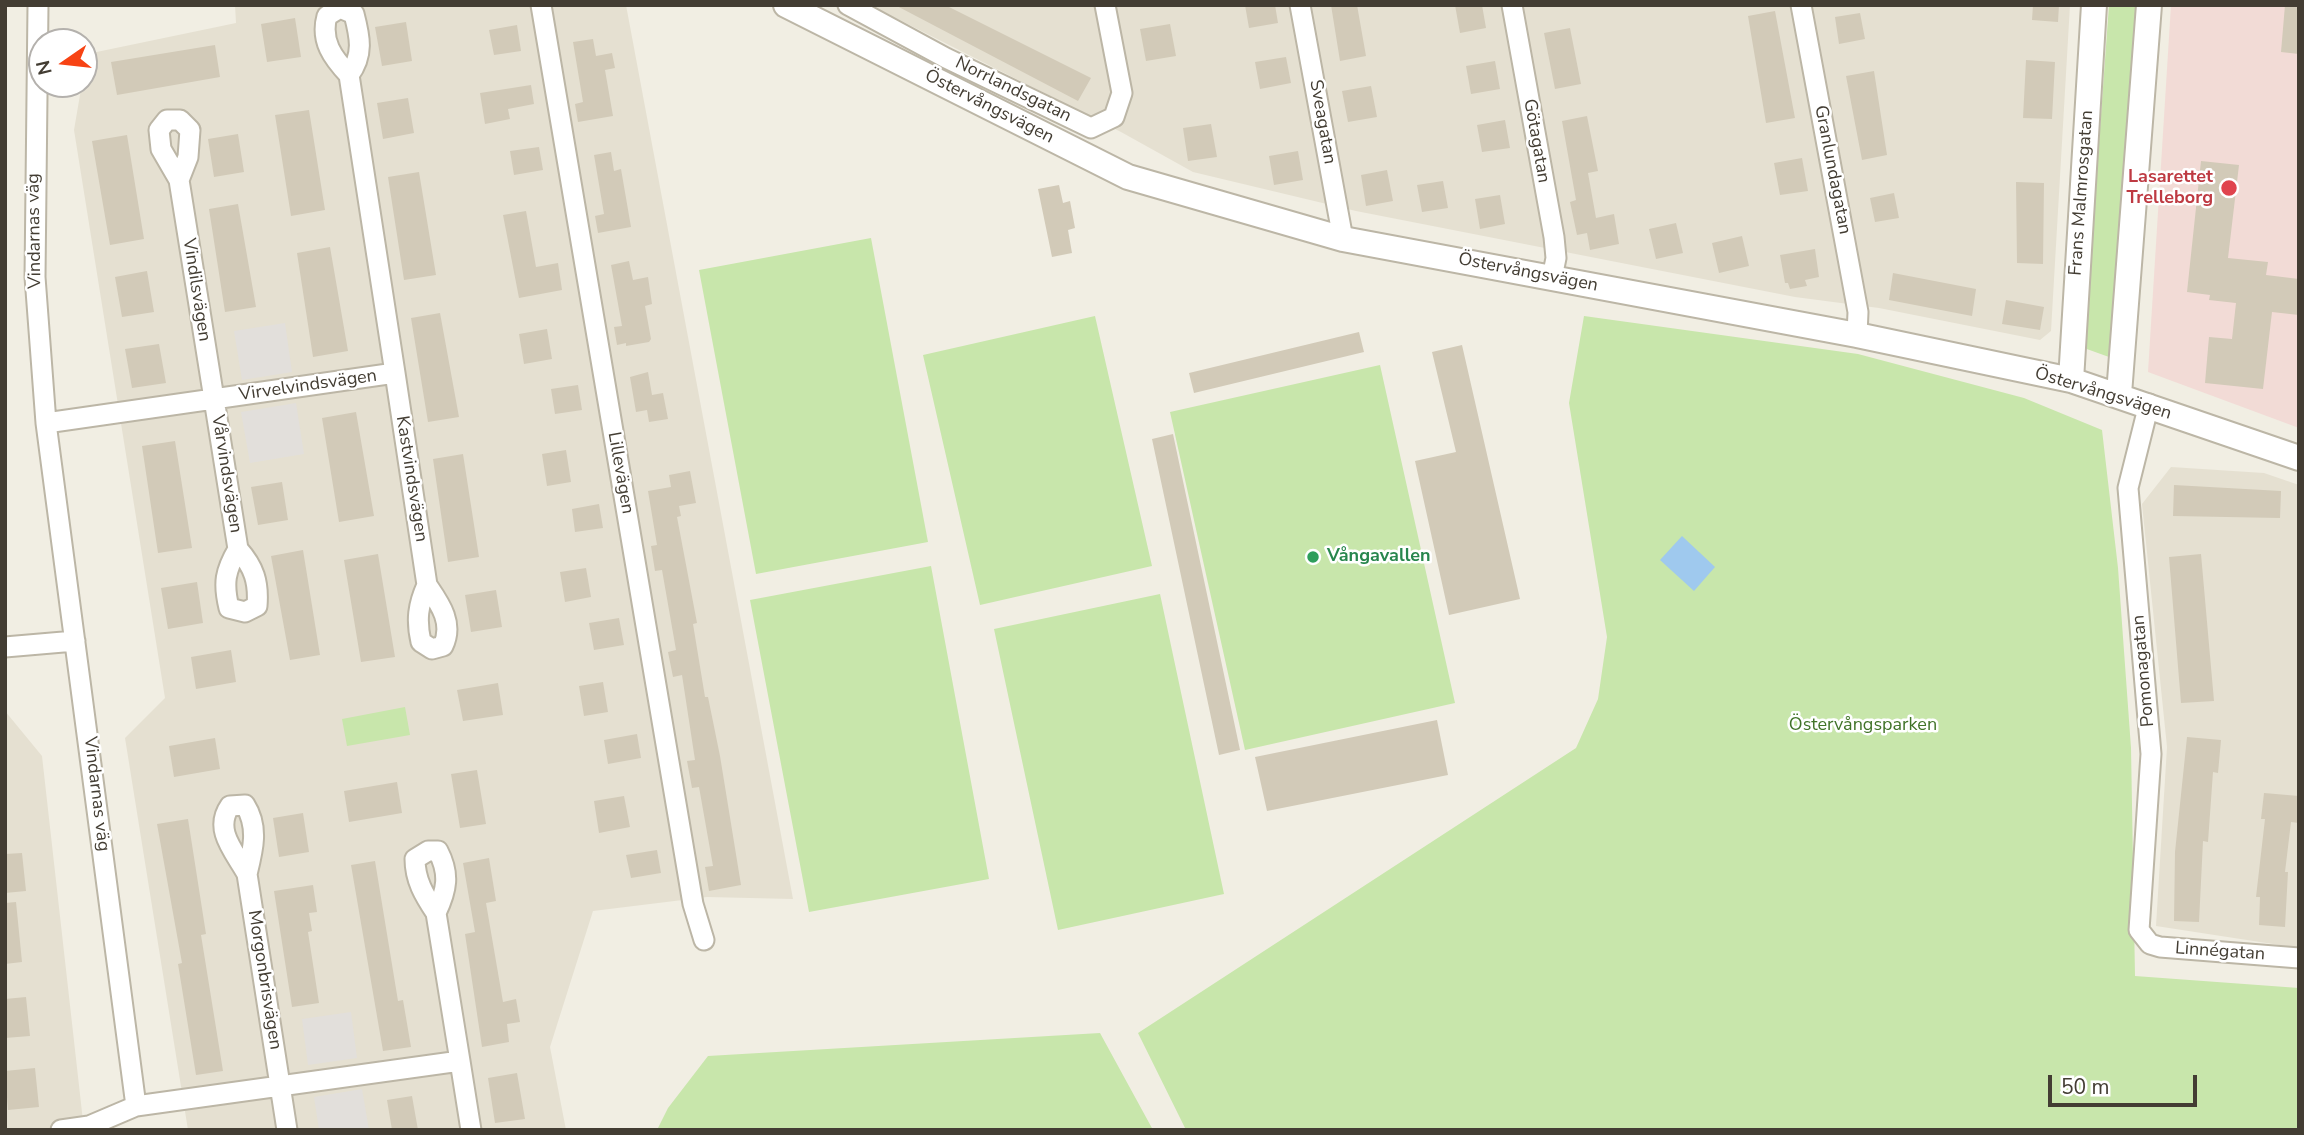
<!DOCTYPE html>
<html>
<head>
<meta charset="utf-8">
<style>
	body { margin:0 }
	#map { position:relative; width:2304px; height:1135px; overflow:hidden; background:#f1eee3; font-family:"Nunito Sans",sans-serif }
	canvas { display:block }
	.frame { position:absolute; inset:0; border:7px solid #433d33; pointer-events:none }
	.north { position:absolute; left:28px; top:28px; width:70px; height:70px; box-sizing:border-box; background:#fff; border:2px solid #b4b1ad; border-radius:50%; rotate:256deg; font-size:19px; font-weight:700; line-height:28px; text-align:center; color:#433d33 }
	.north::after { content:''; display:block; margin:auto; width:24px; height:32px; background:#f74314; clip-path:polygon(50% 0,100% 100%,50% 72%,0 100%) }
	.scale { position:absolute; left:2048px; top:1075px; width:149px; height:32px; box-sizing:border-box; border:4px solid #433d33; border-top:0; padding-left:9px; font-size:21px; line-height:24px; white-space:nowrap; color:#433d33; -webkit-text-stroke:5px #fff; paint-order:stroke }
</style>
</head>
<body>
<div id="map">
<canvas width="2304" height="1135"></canvas>
<div class="frame"></div>
<div class="north">N</div>
<div class="scale">50 m</div>
</div>
<script>
const context = document.querySelector('canvas').getContext('2d');
context.lineJoin = 'round';
function paint(path, color) {
  context.fillStyle = color;
  context.fill(path, 'evenodd');
}
function trace(path, color, width, dash) {
  context.strokeStyle = color;
  context.lineWidth = width;
  context.lineCap = dash ? 'butt' : 'round';
  context.setLineDash(dash || []);
  context.stroke(path);
}
function drawText(font, color, halo, rows, align = 'center') {
  context.font = font + ' "Nunito Sans",sans-serif';
  context.lineWidth = 5;
  context.setLineDash([]);
  context.textBaseline = 'middle';
  context.strokeStyle = halo;
  context.fillStyle = color;
  for (const [text, x, y, turn = 0] of rows) {
    context.save();
    context.translate(x, y);
    context.rotate((+turn || 0) * Math.PI / 180);
    context.textAlign = isNaN(turn) ? turn : align;
    if (halo) context.strokeText(text, 0, 0);
    context.fillText(text, 0, 0);
    context.restore();
  }
}
paint(new Path2D(`
	M 235,5 L 626,5 L 793,899 L 707,897 L 593,911 L 550,1047 L 566,1130 L 188,1130 L 125,738 L 165,698 L 74,130 L 87,54 L 236,23 Z
	M 870,5 L 2070,5 L 2051,331 L 2040,340 L 1879,308 L 1795,297 L 1356,211 L 1193,172 L 1121,132 Z
	M 2171,467 L 2264,473 L 2299,485 L 2299,948 L 2156,926 L 2167,747 L 2142,504 Z
	M 5,711 L 42,756 L 84,1130 L 5,1130 Z`), '#e5e0d1');
paint(new Path2D(`
	M 2171,5 L 2299,5 L 2299,428 L 2148,372 Z`), '#f2dbd6');
paint(new Path2D(`
	M 2109,5 L 2137,5 L 2109,357 L 2084,348 Z
	M 871,238 L 928,542 L 756,574 L 699,270 Z
	M 1095,316 L 1152,566 L 980,605 L 923,355 Z
	M 1584,316 L 1858,354 L 2024,398 L 2102,430 L 2118,568 L 2131,748 L 2135,976 L 2299,988 L 2299,1130 L 1186,1130 L 1138,1033 L 1576,748 L 1598,699 L 1607,637 L 1569,403 Z
	M 1380,365 L 1455,703 L 1245,750 L 1170,412 Z
	M 931,566 L 989,879 L 809,912 L 750,600 Z
	M 1160,594 L 1224,894 L 1058,930 L 994,629 Z
	M 405,707 L 410,735 L 347,746 L 342,719 Z
	M 1100,1033 L 1153,1130 L 657,1130 L 668,1108 L 708,1056 Z`), '#c8e6ab');
paint(new Path2D(`
	M 285,323 L 292,372 L 242,380 L 234,331 Z
	M 296,403 L 304,454 L 250,463 L 241,412 Z
	M 351,1012 L 357,1058 L 308,1065 L 302,1019 Z
	M 362,1089 L 369,1130 L 319,1130 L 314,1097 Z`), '#e2dfdb');
paint(new Path2D(`
	M 1682,536 L 1715,567 L 1694,591 L 1660,560 Z`), '#9fc9ee');
paint(new Path2D(`
	M 895,5 L 945,5 L 1091,78 L 1078,101 Z
	M 1245,5 L 1275,5 L 1278,23 L 1249,28 Z
	M 1331,5 L 1357,5 L 1366,56 L 1340,61 Z
	M 1455,5 L 1482,5 L 1486,28 L 1460,33 Z
	M 2033,5 L 2059,5 L 2058,22 L 2032,20 Z
	M 2285,5 L 2299,5 L 2299,54 L 2281,52 Z
	M 1775,11 L 1795,118 L 1766,123 L 1748,16 Z
	M 1860,13 L 1865,39 L 1839,44 L 1835,17 Z
	M 295,18 L 301,57 L 267,62 L 261,24 Z
	M 406,22 L 412,61 L 382,66 L 375,27 Z
	M 1170,24 L 1176,56 L 1146,61 L 1140,29 Z
	M 517,25 L 521,51 L 494,55 L 489,30 Z
	M 1570,28 L 1581,84 L 1555,89 L 1544,33 Z
	M 593,39 L 596,56 L 612,53 L 615,68 L 605,70 L 613,116 L 578,122 L 575,104 L 583,102 L 573,42 Z
	M 215,45 L 220,77 L 117,95 L 111,62 Z
	M 1286,57 L 1291,83 L 1260,89 L 1255,62 Z
	M 2026,60 L 2055,62 L 2052,119 L 2023,118 Z
	M 1495,61 L 1500,89 L 1471,94 L 1466,66 Z
	M 1874,71 L 1887,155 L 1862,160 L 1846,76 Z
	M 531,85 L 534,104 L 508,109 L 510,119 L 485,124 L 480,93 Z
	M 1371,86 L 1377,117 L 1348,122 L 1342,91 Z
	M 408,98 L 414,133 L 383,139 L 377,103 Z
	M 309,110 L 325,210 L 291,216 L 275,115 Z
	M 1587,116 L 1598,171 L 1588,173 L 1596,218 L 1614,214 L 1619,244 L 1590,250 L 1587,233 L 1577,235 L 1570,202 L 1576,200 L 1562,121 Z
	M 1505,120 L 1510,148 L 1482,152 L 1477,125 Z
	M 1211,124 L 1217,157 L 1188,161 L 1183,128 Z
	M 238,134 L 244,172 L 214,177 L 208,139 Z
	M 127,135 L 144,239 L 110,245 L 92,141 Z
	M 539,147 L 543,170 L 514,175 L 510,151 Z
	M 1298,151 L 1303,180 L 1274,185 L 1269,156 Z
	M 611,152 L 614,171 L 621,169 L 631,227 L 598,233 L 595,216 L 604,214 L 594,155 Z
	M 1802,158 L 1808,191 L 1780,195 L 1774,163 Z
	M 2201,161 L 2239,165 L 2228,258 L 2268,262 L 2266,275 L 2299,279 L 2299,315 L 2272,312 L 2263,389 L 2205,383 L 2209,337 L 2232,339 L 2236,303 L 2209,300 L 2210,295 L 2187,292 Z
	M 1387,170 L 1393,201 L 1366,206 L 1361,175 Z
	M 419,172 L 436,275 L 404,280 L 388,177 Z
	M 1443,181 L 1448,208 L 1422,212 L 1417,185 Z
	M 2016,182 L 2044,183 L 2043,264 L 2017,263 Z
	M 1059,185 L 1063,203 L 1070,201 L 1075,228 L 1068,230 L 1072,253 L 1052,257 L 1038,189 Z
	M 1894,193 L 1899,218 L 1875,222 L 1870,198 Z
	M 1500,195 L 1505,224 L 1480,229 L 1475,199 Z
	M 238,204 L 256,307 L 225,312 L 209,209 Z
	M 526,211 L 536,267 L 558,263 L 562,290 L 519,298 L 503,215 Z
	M 1676,223 L 1683,253 L 1656,259 L 1649,229 Z
	M 1742,236 L 1749,266 L 1719,273 L 1712,243 Z
	M 330,247 L 348,351 L 313,357 L 297,253 Z
	M 1815,249 L 1819,277 L 1805,280 L 1807,286 L 1790,289 L 1788,283 L 1785,283 L 1780,255 Z
	M 629,261 L 633,280 L 648,277 L 652,304 L 645,306 L 651,339 L 649,342 L 626,346 L 626,343 L 617,345 L 614,327 L 622,326 L 611,265 Z
	M 147,271 L 154,312 L 122,317 L 115,277 Z
	M 1893,273 L 1976,289 L 1972,316 L 1889,300 Z
	M 2006,300 L 2044,307 L 2040,330 L 2002,324 Z
	M 440,313 L 459,417 L 428,422 L 411,318 Z
	M 547,329 L 552,359 L 524,364 L 519,334 Z
	M 1359,332 L 1364,352 L 1194,393 L 1189,373 Z
	M 159,344 L 166,383 L 132,388 L 125,349 Z
	M 1462,345 L 1520,599 L 1449,615 L 1415,461 L 1456,452 L 1432,352 Z
	M 648,372 L 652,395 L 663,393 L 668,419 L 649,422 L 647,410 L 636,412 L 630,377 Z
	M 578,385 L 582,410 L 555,414 L 551,389 Z
	M 356,412 L 374,516 L 339,522 L 322,418 Z
	M 1173,434 L 1240,750 L 1219,755 L 1152,439 Z
	M 175,441 L 192,548 L 158,553 L 142,446 Z
	M 566,450 L 571,482 L 547,486 L 542,454 Z
	M 463,454 L 479,557 L 448,562 L 433,459 Z
	M 690,471 L 696,503 L 679,506 L 681,516 L 677,517 L 697,623 L 693,624 L 705,697 L 708,697 L 720,756 L 741,885 L 709,891 L 705,867 L 713,866 L 699,787 L 692,788 L 687,761 L 695,760 L 682,675 L 673,677 L 668,652 L 676,650 L 662,570 L 655,571 L 651,546 L 657,545 L 648,491 L 671,487 L 669,475 Z
	M 282,482 L 288,520 L 258,525 L 251,487 Z
	M 2174,485 L 2281,491 L 2280,518 L 2173,516 Z
	M 599,504 L 603,528 L 575,532 L 572,509 Z
	M 303,550 L 320,655 L 290,660 L 271,556 Z
	M 378,554 L 395,657 L 361,662 L 344,560 Z
	M 2201,554 L 2214,701 L 2181,703 L 2169,557 Z
	M 586,568 L 591,597 L 565,602 L 560,572 Z
	M 197,582 L 203,623 L 168,629 L 161,588 Z
	M 496,590 L 502,627 L 471,632 L 465,595 Z
	M 619,618 L 624,645 L 594,650 L 589,623 Z
	M 231,650 L 236,682 L 196,689 L 191,657 Z
	M 603,682 L 608,712 L 584,716 L 579,686 Z
	M 498,683 L 503,715 L 463,721 L 457,690 Z
	M 1437,720 L 1448,775 L 1267,811 L 1255,757 Z
	M 637,734 L 641,758 L 608,764 L 604,740 Z
	M 2187,737 L 2221,740 L 2218,773 L 2213,772 L 2208,842 L 2203,841 L 2199,922 L 2174,921 L 2175,852 Z
	M 215,738 L 220,769 L 174,777 L 169,746 Z
	M 477,770 L 486,824 L 460,828 L 451,774 Z
	M 397,782 L 402,813 L 349,822 L 344,791 Z
	M 2264,793 L 2299,796 L 2299,823 L 2291,822 L 2285,872 L 2288,872 L 2285,927 L 2259,925 L 2260,897 L 2256,897 L 2265,819 L 2261,819 Z
	M 624,796 L 630,827 L 599,833 L 594,801 Z
	M 303,813 L 309,852 L 279,857 L 273,818 Z
	M 188,819 L 206,934 L 201,935 L 223,1071 L 196,1075 L 178,964 L 182,963 L 157,824 Z
	M 657,850 L 661,873 L 631,878 L 626,855 Z
	M 22,853 L 26,891 L 5,893 L 5,854 Z
	M 489,858 L 496,901 L 486,903 L 503,1002 L 516,999 L 520,1022 L 507,1024 L 509,1042 L 482,1047 L 465,934 L 475,932 L 463,863 Z
	M 375,861 L 398,1001 L 403,1000 L 411,1047 L 383,1051 L 351,865 Z
	M 313,885 L 317,912 L 309,913 L 312,931 L 308,932 L 319,1003 L 292,1007 L 274,891 Z
	M 16,902 L 22,962 L 5,964 L 5,903 Z
	M 26,997 L 30,1036 L 5,1038 L 5,999 Z
	M 35,1068 L 39,1107 L 8,1110 L 5,1071 Z
	M 517,1073 L 525,1119 L 495,1123 L 488,1078 Z
	M 412,1096 L 418,1130 L 392,1130 L 387,1100 Z`), '#d2cab8');
const minor = new Path2D(`
	M 38,5 L 35,277 L 46,423 L 136,1106
	M 541,5 L 693,904 L 704,940
	M 848,5 L 946,58 L 1091,128 L 1114,117 L 1122,93 L 1105,5
	M 1300,5 L 1343,239
	M 1512,5 L 1554,237 L 1556,258 L 1552,278
	M 1801,5 L 1858,312 L 1857,335
	M 179,180 L 161,149 L 159,130 L 167,120 L 180,120 L 190,130 L 188,157 L 179,180 L 238,549 C 254,567 259,582 257,606 L 245,612 L 229,608 C 223,583 225,571 238,549
	M 395,373 L 427,585 C 418,605 416,620 421,642 L 432,649 L 443,646 C 454,623 440,604 427,585
	M 2149,404 L 2128,488 L 2151,754 L 2139,930 L 2150,944 L 2160,947 L 2299,958
	M 46,423 L 395,373 L 349,75 C 333,58 320,41 327,16 L 340,8 L 354,14 C 360,37 364,55 349,75
	M 5,647 L 75,641
	M 247,874 C 235,852 213,830 230,806 L 245,805 C 259,827 253,850 247,874 L 287,1130
	M 460,1061 L 471,1130
	M 61,1130 L 89,1126 L 136,1106 L 460,1061 L 436,913 C 447,890 450,874 438,851 L 428,851 L 415,859 C 415,880 424,895 436,913`);
const tertiary = new Path2D(`
	M 786,5 L 1128,177 L 1343,239 L 1857,335 L 2071,380 L 2299,458
	M 2071,380 L 2094,5
	M 2119,394 L 2149,5`);
trace(minor, '#bcb6a6', 23);
trace(tertiary, '#bcb6a6', 28);
trace(minor, '#fff', 19);
trace(tertiary, '#fff', 24);
for (const [x, y, r, color] of [
	[2229,188,9,"#e0444e"],
	[1313,557,7,"#2e9e5b"]
]) {
  const dot = new Path2D();
  dot.arc(x, y, r, 0, 2 * Math.PI);
  context.fillStyle = color;
  context.fill(dot);
  trace(dot, '#fff', 2.5);
}
drawText('18px', '#433d33', '#fff', [
	["Norrlandsgatan",1013,90,26],
	["Östervångsvägen",989,107,27],
	["Sveagatan",1322,122,80],
	["Götagatan",1536,141,80],
	["Granlundagatan",1832,170,79],
	["Frans Malmrosgatan",2082,193,-86],
	["Vindarnas väg",35,231,-91],
	["Östervångsvägen",1528,273,11],
	["Vindilsvägen",196,290,81],
	["Virvelvindsvägen",308,386,-8],
	["Östervångsvägen",2103,394,17],
	["Lillevägen",620,473,80],
	["Vårvindsvägen",226,474,81],
	["Kastvindsvägen",411,479,81],
	["Pomonagatan",2144,671,-95],
	["Vindarnas väg",96,794,83],
	["Linnégatan",2220,952,4],
	["Morgonbrisvägen",264,980,81]
]);
drawText('bold 18px', '#be3a42', '#fff', [
	["Lasarettet",2213,178],
	["Trelleborg",2213,199]
], 'right');
drawText('bold 18px', '#27864d', '#fff', [
	["Vångavallen",1327,557]
], 'left');
drawText('18px', '#407328', '#fff', [
	["Östervångsparken",1863,726]
]);
</script>
</body>
</html>
